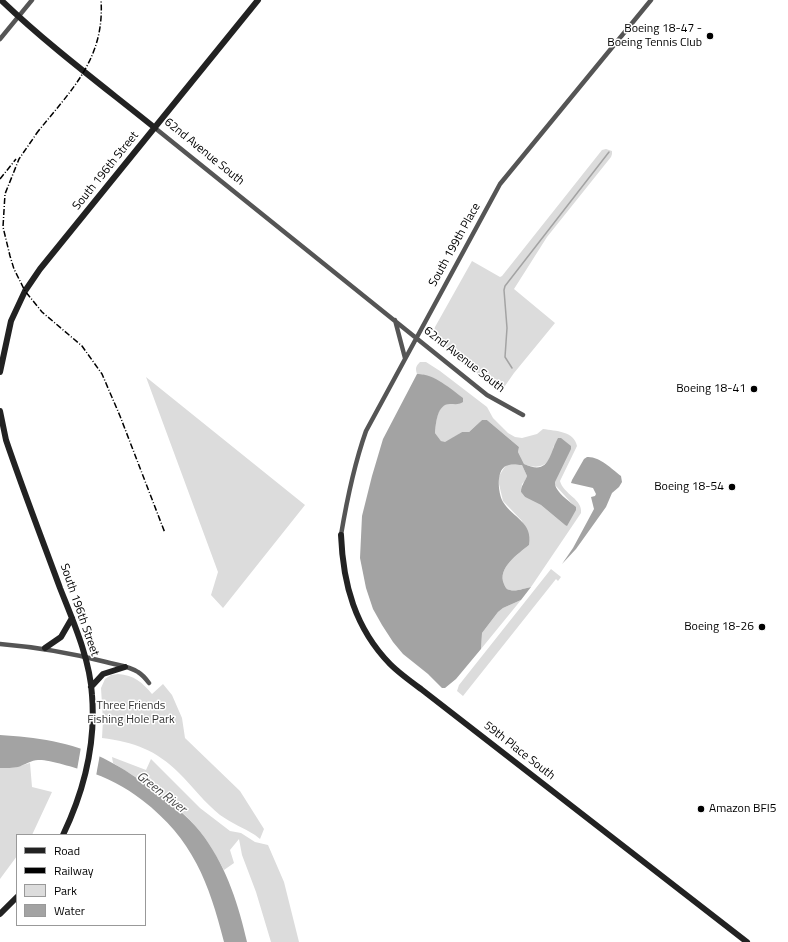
<!DOCTYPE html>
<html>
<head>
<meta charset="utf-8">
<style>
	body { margin:0 }
	#map { position:relative; width:788px; height:942px; overflow:hidden; background:#fff; font-family:"Titillium Web",sans-serif }
	canvas { display:block }
	.legend { position:absolute; left:16px; top:834px; width:130px; height:92px; box-sizing:border-box; background:#fff; border:1px solid #999; margin:0; padding:5px 7px; list-style:none; font-size:12px; color:#000 }
	.legend li { display:flex; align-items:center; gap:8px; height:20px }
	.legend b { width:20px; border:1px solid #999 }
</style>
</head>
<body>
<div id="map">
<canvas width="788" height="942"></canvas>
<ul class="legend">
<li><b style="height:5px;background:#222"></b>Road</li>
<li><b style="height:5px;background:#000"></b>Railway</li>
<li><b style="height:11px;background:#dcdcdc"></b>Park</li>
<li><b style="height:11px;background:#a3a3a3"></b>Water</li>
</ul>
</div>
<script>
const context = document.querySelector('canvas').getContext('2d');
context.lineJoin = 'round';
function paint(path, color) {
  context.fillStyle = color;
  context.fill(path, 'evenodd');
}
function trace(path, color, width, dash) {
  context.strokeStyle = color;
  context.lineWidth = width;
  context.lineCap = dash ? 'butt' : 'round';
  context.setLineDash(dash || []);
  context.stroke(path);
}
function drawText(font, color, halo, rows, align = 'center') {
  context.font = font + ' "Titillium Web",sans-serif';
  context.lineWidth = 3;
  context.setLineDash([]);
  context.textBaseline = 'middle';
  context.strokeStyle = halo;
  context.fillStyle = color;
  for (const [text, x, y, turn = 0] of rows) {
    context.save();
    context.translate(x, y);
    context.rotate((+turn || 0) * Math.PI / 180);
    context.textAlign = isNaN(turn) ? turn : align;
    if (halo) context.strokeText(text, 0, 0);
    context.fillText(text, 0, 0);
    context.restore();
  }
}
paint(new Path2D(`
	M 606,149 L 612,151 L 612,154 L 611,157 L 547,237 L 514,289 L 555,323 L 514,373 L 500,393 L 438,340 L 434,331 L 435,327 L 472,261 L 500,277 L 502,276 L 602,150 Z
	M 420,362 L 426,362 L 440,371 L 487,407 L 493,418 L 508,433 L 515,437 L 522,438 L 537,434 L 543,429 C 556,431 574,431 577,446 L 560,481 C 563,494 583,499 581,513 L 531,587 C 525,588 516,592 510,590 C 507,590 505,587 504,584 C 497,568 518,554 529,545 L 522,521 L 503,501 L 499,484 L 499,476 L 504,468 L 508,464 L 522,465 L 527,476 L 525,481 L 522,484 L 521,492 L 525,497 L 541,505 L 565,525 L 576,508 L 555,485 L 554,445 C 552,464 541,471 524,464 L 518,452 L 519,447 L 487,420 L 482,420 L 469,432 L 462,432 L 445,443 L 441,441 L 435,433 C 436,424 436,407 447,404 C 451,403 456,404 460,404 L 422,374 L 417,374 C 415,368 416,366 420,362 Z
	M 146,377 L 305,505 L 223,608 L 211,595 L 218,572 Z
	M 551,569 L 561,577 L 558,581 L 556,579 L 463,696 L 457,691 L 459,685 Z
	M 521,600 L 481,649 L 482,633 L 498,612 L 503,608 Z
	M 118,674 C 134,675 143,683 152,694 L 163,684 L 172,695 L 182,718 L 185,738 L 240,791 L 264,829 L 260,839 L 255,835 C 244,828 231,823 220,815 C 205,803 193,787 179,773 C 156,750 134,742 102,738 L 103,720 L 101,688 L 105,679 L 111,675 Z
	M 112,757 L 146,770 L 151,759 L 200,808 L 230,831 L 241,833 L 255,842 L 268,845 L 284,882 L 299,942 L 271,942 L 256,892 L 242,855 L 239,839 L 230,850 L 234,863 L 224,870 C 218,859 212,848 205,838 C 183,807 146,783 113,763 Z
	M 30,763 L 32,787 L 52,792 L 32,835 L 17,835 L 17,856 L 0,879 L 0,768 L 16,767 Z`), '#dcdcdc');
paint(new Path2D(`
	M 417,374 C 433,373 451,389 463,398 L 463,402 C 459,405 455,404 450,404 C 437,404 436,423 435,433 L 441,441 L 445,442 L 462,432 L 469,432 L 482,420 L 487,420 L 519,447 L 518,452 L 524,464 C 550,476 549,454 558,438 L 561,438 L 571,446 L 571,449 L 555,482 C 554,491 569,501 576,507 L 576,510 L 567,526 L 565,525 L 541,505 L 525,497 L 521,492 C 521,485 525,482 527,476 L 522,465 C 518,465 513,464 509,465 C 495,467 498,493 503,502 C 513,518 533,522 529,545 C 518,554 497,568 504,584 C 505,587 507,590 510,590 C 516,592 525,588 531,587 L 521,600 L 503,608 L 498,612 L 482,633 L 481,649 L 456,679 L 445,688 L 442,688 L 428,674 L 403,654 L 393,642 L 382,625 L 373,609 L 366,588 L 360,558 L 362,516 L 372,476 L 383,439 Z
	M 587,457 C 599,456 612,469 621,476 L 622,482 L 619,487 L 612,493 L 606,507 L 576,549 L 562,564 L 573,548 L 594,509 L 591,497 L 595,496 L 596,494 L 593,488 L 571,483 L 572,480 L 584,459 Z
	M 0,735 C 35,737 72,742 103,758 C 123,768 142,781 159,794 C 176,807 193,821 205,838 C 227,869 239,906 247,942 L 224,942 C 209,883 193,839 142,800 C 125,787 107,777 86,771 C 76,768 47,759 38,760 C 32,760 24,765 18,767 C 13,768 6,768 0,768 Z`), '#a3a3a3');
paint(new Path2D(`
	M 81,747 L 100,754 L 96,776 L 77,770 Z`), '#fff');
trace(new Path2D(`
	M 512,368 L 505,357 L 507,328 L 504,290 L 505,286 L 609,152`), '#a3a3a3', 1.5);
trace(new Path2D(`
	M 0,39 L 32,0
	M 155,128 L 487,395 L 523,415
	M 395,320 L 405,358
	M 341,535 C 347,499 354,465 366,431 L 500,184 L 651,0
	M 0,644 C 36,647 71,653 106,662 C 117,665 129,666 138,672 C 143,675 146,679 149,683`), '#555', 4.5);
trace(new Path2D(`
	M 1,0 C 49,46 103,86 155,128
	M 0,372 L 11,321 L 25,291 L 40,269 L 258,0
	M 0,411 L 6,440 C 23,490 42,539 60,588 C 73,621 90,659 92,695 C 96,744 84,791 63,835
	M 341,535 C 343,584 355,628 390,664 C 399,673 410,681 421,689 L 747,942
	M 45,648 L 61,637 L 72,618
	M 91,687 L 103,674 L 125,667
	M 0,914 L 17,897`), '#222', 6);
trace(new Path2D(`
	M 39,130 L 19,159 L 5,194 L 3,227 L 10,256 L 14,269 L 25,291 L 42,312 L 82,346 L 102,374 L 120,416 L 165,533
	M 36,134 C 70,91 105,60 101,0
	M 0,179 L 16,159`), '#000', 1.5, [6, 2, 1, 2]);
for (const [x, y, r, color] of [
	[710,36,4,"#000"],
	[754,389,4,"#000"],
	[732,487,4,"#000"],
	[762,627,4,"#000"],
	[701,809,4,"#000"]
]) {
  const dot = new Path2D();
  dot.arc(x, y, r, 0, 2 * Math.PI);
  context.fillStyle = color;
  context.fill(dot);
  trace(dot, '#fff', 1.5);
}
drawText('12px', '#000', '#fff', [
	["Boeing 18-47 -",702,29],
	["Boeing Tennis Club",702,43],
	["Boeing 18-41",746,389],
	["Boeing 18-54",724,487],
	["Boeing 18-26",754,627],
	["Amazon BFI5",709,809,"left"]
], 'right');
drawText('12px', '#000', '#fff', [
	["62nd Avenue South",204,152,39],
	["South 196th Street",106,171,-51],
	["South 199th Place",455,245,-61],
	["62nd Avenue South",464,360,38],
	["South 196th Street",79,610,71],
	["59th Place South",519,751,38]
]);
drawText('12px', '#333', '#fff', [
	["Three Friends",131,706],
	["Fishing Hole Park",131,720]
]);
drawText('italic 13px', '#444', '#fff', [
	["Green River",161,793,38]
]);
</script>
</body>
</html>
